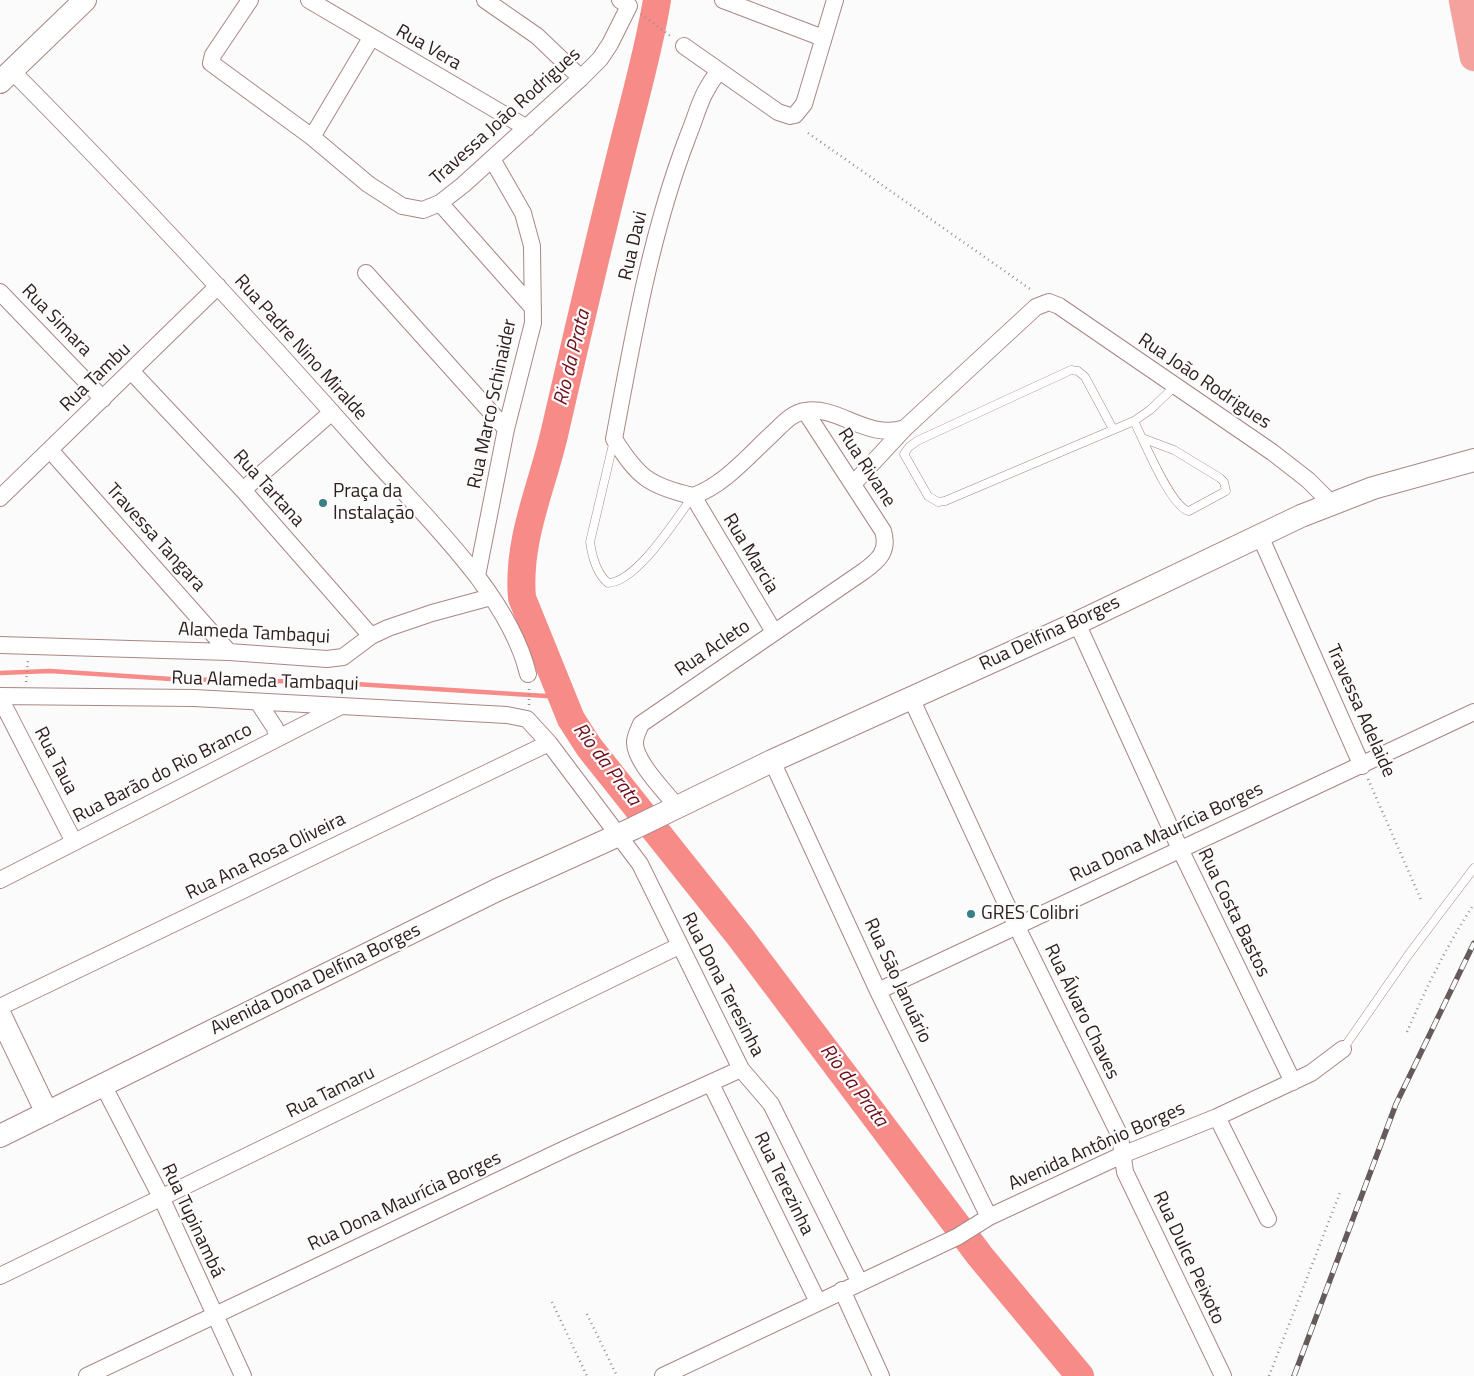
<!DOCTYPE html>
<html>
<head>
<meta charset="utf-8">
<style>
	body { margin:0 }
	canvas { display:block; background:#fbfbfb }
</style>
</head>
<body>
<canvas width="1474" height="1376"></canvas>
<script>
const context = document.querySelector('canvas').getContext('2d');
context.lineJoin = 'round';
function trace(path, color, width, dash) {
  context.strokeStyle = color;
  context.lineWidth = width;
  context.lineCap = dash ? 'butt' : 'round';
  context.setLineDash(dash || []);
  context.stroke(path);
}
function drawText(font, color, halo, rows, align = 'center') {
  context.font = font + ' "Titillium Web",sans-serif';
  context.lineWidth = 4.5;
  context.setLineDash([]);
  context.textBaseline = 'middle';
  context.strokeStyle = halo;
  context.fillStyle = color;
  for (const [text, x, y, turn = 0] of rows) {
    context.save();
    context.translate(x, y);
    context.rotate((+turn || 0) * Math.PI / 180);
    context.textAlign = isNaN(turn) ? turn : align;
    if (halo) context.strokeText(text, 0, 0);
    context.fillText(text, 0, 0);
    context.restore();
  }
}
trace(new Path2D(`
	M 0,673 L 50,671 L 171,679 L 323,682 L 562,697`), '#f68b88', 4.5);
trace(new Path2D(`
	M 657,0 C 648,55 632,108 619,162 C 596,253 575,344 554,435 C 541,490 517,541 522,598 L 571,719 L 589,747 L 741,938 L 980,1256 L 1080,1376`), '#f68b88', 28);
const lane = new Path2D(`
	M 1134,421 C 1143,439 1171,508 1189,511 L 1226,491 L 1224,482 L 1220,478 L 1174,450 L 1142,438
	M 1113,429 L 1085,377 L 1078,371 L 1071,370 L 917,441 L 909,447 L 904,454 L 928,496 L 938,502 L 945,501 L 1134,421 L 1150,410 L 1174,387
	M 614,440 L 590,542 C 592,556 596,573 608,583 C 637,582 676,519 693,496
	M 1343,1049 L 1409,954 L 1474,868`);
const street = new Path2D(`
	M 250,0 L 213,55 L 211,63 L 312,137 L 368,184 L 402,206 L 423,210 L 440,203 L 463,185 L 581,78 L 600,59 L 610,44 L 629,6 L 620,0
	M 309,0 L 527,128
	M 485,0 L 537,36 L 581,78
	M 723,0 L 823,38
	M 684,46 L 778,112 L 790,116 L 795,115 L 804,104 L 835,0
	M 12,71 C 135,195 254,324 370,455 C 424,516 509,594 528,674
	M 719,71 C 700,95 699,109 688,136 C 651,232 633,337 614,439 C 638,477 649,486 693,496 C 724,485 747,457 771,435 C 781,426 791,413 805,411 C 838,405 868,441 905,428
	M 312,137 L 371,38
	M 440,203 L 533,308
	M 366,273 L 506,429
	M 0,292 L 103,399
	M 131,371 L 243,490 L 371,636
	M 50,450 L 229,652
	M 854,483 L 905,428 L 1036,307 L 1049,302 L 1059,306 L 1272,452 L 1308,480 L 1331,503
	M 243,490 L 332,412
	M 693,496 L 774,632
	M 0,498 L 218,286
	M 1260,536 L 1362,766
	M 477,576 L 506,429 L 533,323 L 532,246 L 523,213 L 492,159
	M 1077,623 L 1180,849 L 1293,1082
	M 0,645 L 229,652 L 327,659 L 343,657 L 371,636 L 388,628 L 432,613 L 491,597
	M 0,696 L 194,698 L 507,715 L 527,719 L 549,743 L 640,864 L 741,1069 L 771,1104 L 860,1283
	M 0,698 L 74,842
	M 911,698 L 1016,925 L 1120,1136 L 1125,1172 L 1223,1376
	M 258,702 L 275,728 L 277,739
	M 772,761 L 878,991 L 989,1217
	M 677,807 C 666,792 634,761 635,742 C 635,736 639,729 641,724 L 864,571 C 879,560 889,551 883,531 L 805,411
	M 0,880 L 341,706
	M 878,991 L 1474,712
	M 0,1007 L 549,743
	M 711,1084 L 818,1302
	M 103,1085 L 161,1197 L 243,1376
	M 1217,1117 L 1268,1219
	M 0,1276 L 679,946
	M 842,1290 L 881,1376
	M 87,1376 L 567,1148 L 741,1069
	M 663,1376 L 957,1237 L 989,1217 L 1122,1155 L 1217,1117 L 1311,1073 L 1343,1049`);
const secondary = new Path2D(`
	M 0,82 L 85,0
	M 0,1015 L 47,1113
	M 0,1136 L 497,890 L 634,828 L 772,761 L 1077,623 L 1301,516 L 1373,488 L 1474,460`);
const highway = new Path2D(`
	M 1463,0 L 1474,57`);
trace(lane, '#a98785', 9);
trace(street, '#a98785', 18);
trace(secondary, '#a98785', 24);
trace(highway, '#d9d7d7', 29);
trace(new Path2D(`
	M 641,14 L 673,38
	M 808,133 L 1033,291
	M 26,682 L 28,660
	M 529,705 L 529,688
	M 1368,779 L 1422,902
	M 1407,1032 C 1426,988 1447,945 1474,904
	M 552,1302 L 587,1376
	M 587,1314 L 617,1376
	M 1269,1376 L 1341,1190`), '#968f8f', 2.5, [1, 4]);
trace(lane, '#fff', 8);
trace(street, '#fff', 16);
trace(secondary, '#fff', 22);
trace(highway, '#f5a29e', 28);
const rail = new Path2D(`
	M 1294,1376 L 1396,1104 L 1474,943`);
trace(rail, '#655b5a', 5.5);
trace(rail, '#fbfbfb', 4, [11]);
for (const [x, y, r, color] of [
	[323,503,5,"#388086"],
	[971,914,5,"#388086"]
]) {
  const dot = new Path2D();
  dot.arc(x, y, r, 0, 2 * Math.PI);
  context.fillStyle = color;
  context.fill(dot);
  trace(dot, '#fbfbfb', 2);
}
drawText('19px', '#2e201f', '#fbfbfb', [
	["Rua Vera",428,48,30],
	["Travessa Joāo Rodrigues",506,117,-42],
	["Rua Davi",634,246,-77],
	["Rua Simara",56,321,46],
	["Rua Padre Nino Miralde",300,348,48],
	["Rua Tambu",96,378,-44],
	["Rua João Rodrigues",1204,382,34],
	["Rua Marco Schinaider",493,404,-78],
	["Rua Rivane",866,468,57],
	["Rua Tartana",268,489,48],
	["Travessa Tangara",155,538,48],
	["Rua Marcia",750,554,59],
	["Alameda Tambaqui",254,634,3],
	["Rua Delfina Borges",1050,634,-25],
	["Rua Acleto",713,649,-34],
	["Rua Alameda Tambaqui",265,682,2],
	["Travessa Adelaide",1360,711,66],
	["Rua Taua",55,761,63],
	["Rua Barão do Rio Branco",163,774,-27],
	["Rua Dona Maurícia Borges",1167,833,-25],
	["Rua Ana Rosa Oliveira",266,857,-26],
	["Rua Costa Bastos",1233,913,64],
	["Avenida Dona Delfina Borges",316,980,-26],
	["Rua Sāo Januário",897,981,65],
	["Rua Dona Teresinha",722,985,63],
	["Rua Álvaro Chaves",1081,1012,64],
	["Rua Tamaru",331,1093,-26],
	["Avenida Antônio Borges",1097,1147,-24],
	["Rua Terezinha",783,1184,64],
	["Rua Dona Maurícia Borges",405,1202,-25],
	["Rua Tupinambá",192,1221,65],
	["Rua Dulce Peixoto",1188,1258,65]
]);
drawText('19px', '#2e201f', '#fbfbfb', [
	["Praça da",333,492],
	["Instalação",333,514],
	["GRES Colibri",981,914]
], 'left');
drawText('italic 20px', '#6d0d18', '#fbfbfb', [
	["Rio da Prata",573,358,-76],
	["Rio da Prata",606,765,53],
	["Rio da Prata",853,1086,53]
]);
</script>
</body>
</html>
